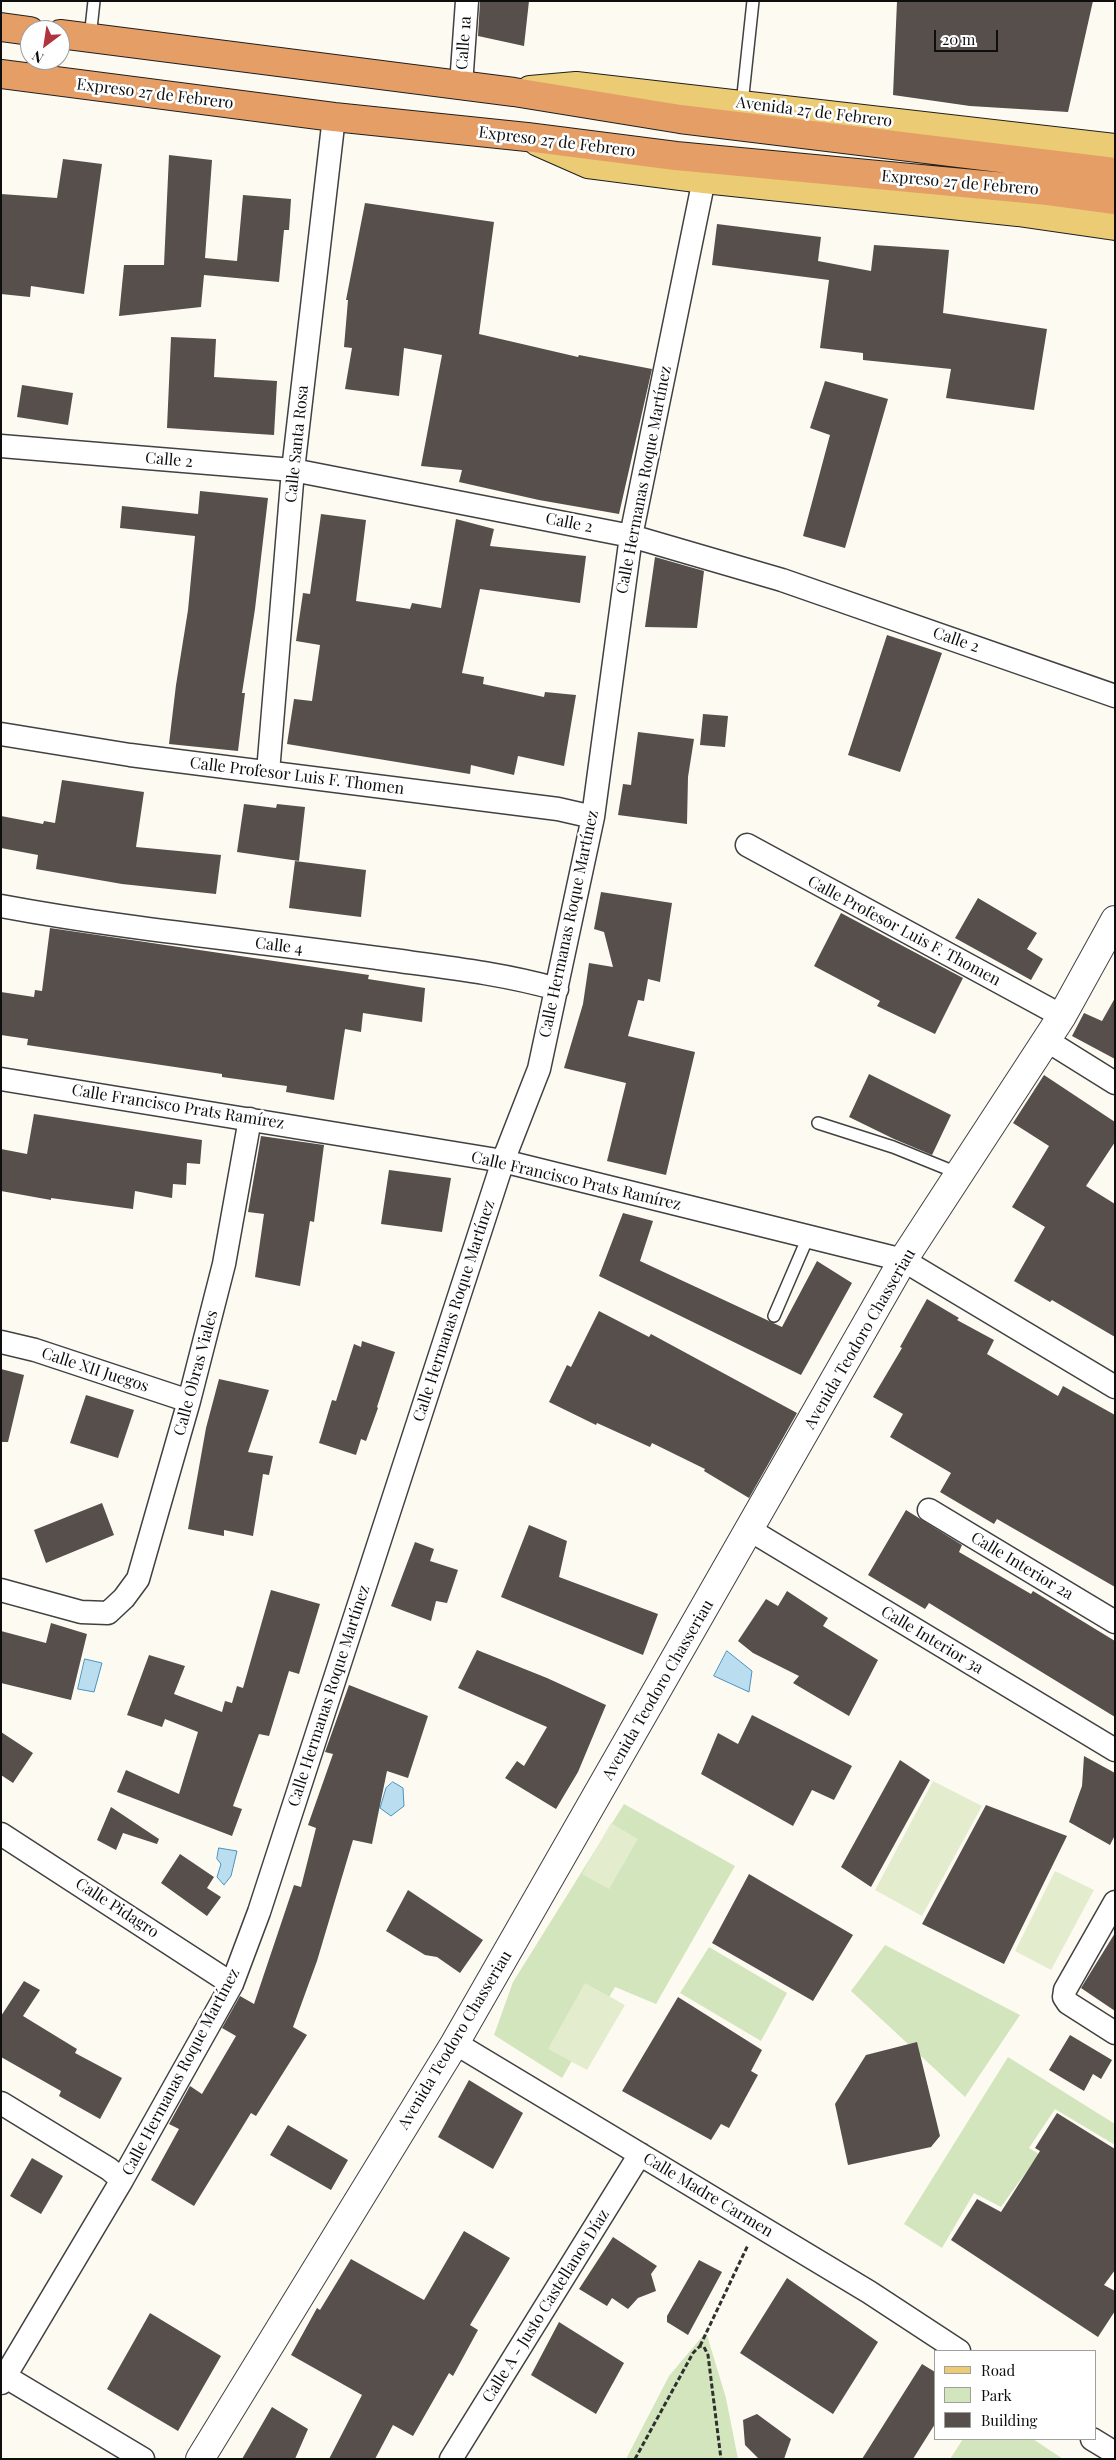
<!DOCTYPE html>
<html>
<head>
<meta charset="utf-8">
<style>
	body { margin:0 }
	#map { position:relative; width:1116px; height:2460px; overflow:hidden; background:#fdfbf1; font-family:"Playfair Display",serif }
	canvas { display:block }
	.frame { position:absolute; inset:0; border:2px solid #0e0e0e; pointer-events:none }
	.legend { position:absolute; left:934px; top:2350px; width:162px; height:90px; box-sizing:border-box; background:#fff; border:1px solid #9f9f9f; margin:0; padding:6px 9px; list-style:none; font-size:15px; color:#0e0e0e }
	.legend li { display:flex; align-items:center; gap:10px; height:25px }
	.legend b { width:25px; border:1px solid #9f9f9f }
	.north { position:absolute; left:20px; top:20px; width:50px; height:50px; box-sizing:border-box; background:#fff; border:1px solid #9f9f9f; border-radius:50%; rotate:211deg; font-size:14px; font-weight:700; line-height:20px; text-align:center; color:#0e0e0e }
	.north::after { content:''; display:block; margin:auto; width:18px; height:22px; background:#b0343d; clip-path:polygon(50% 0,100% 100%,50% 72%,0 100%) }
	.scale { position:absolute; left:934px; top:30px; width:64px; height:22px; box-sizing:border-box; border:2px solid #0e0e0e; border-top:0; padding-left:6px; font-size:15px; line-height:18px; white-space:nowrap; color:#0e0e0e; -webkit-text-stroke:4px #fff; paint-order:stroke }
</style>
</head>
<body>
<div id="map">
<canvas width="1116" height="2460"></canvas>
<div class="frame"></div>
<ul class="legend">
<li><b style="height:6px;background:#ebcb74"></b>Road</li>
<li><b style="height:14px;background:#d3e5bd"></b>Park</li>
<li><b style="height:14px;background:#564f4c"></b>Building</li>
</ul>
<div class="north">N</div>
<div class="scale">20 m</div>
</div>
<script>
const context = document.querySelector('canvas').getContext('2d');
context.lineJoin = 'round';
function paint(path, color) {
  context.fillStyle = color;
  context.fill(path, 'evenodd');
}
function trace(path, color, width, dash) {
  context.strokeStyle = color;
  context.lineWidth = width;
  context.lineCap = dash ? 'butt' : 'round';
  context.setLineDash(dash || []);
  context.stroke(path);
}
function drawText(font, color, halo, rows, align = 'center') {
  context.font = font + ' "Playfair Display",serif';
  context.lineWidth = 5;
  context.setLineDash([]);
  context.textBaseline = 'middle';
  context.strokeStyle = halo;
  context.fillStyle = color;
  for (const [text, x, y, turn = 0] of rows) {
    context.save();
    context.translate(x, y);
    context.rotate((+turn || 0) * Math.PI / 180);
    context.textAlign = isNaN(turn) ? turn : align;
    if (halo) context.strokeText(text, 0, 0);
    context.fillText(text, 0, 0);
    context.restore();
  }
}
paint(new Path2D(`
	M 624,1804 L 735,1866 L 656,2004 L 615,1987 L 562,2078 L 494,2035 L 513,1982 Z
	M 885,1945 L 1020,2015 L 965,2097 L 851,1991 Z
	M 709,1947 L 787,1993 L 761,2041 L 680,1993 Z
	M 1008,2057 L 1115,2124 L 1115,2145 L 1055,2109 L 1029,2148 L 1039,2154 L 1001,2207 L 974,2193 L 942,2248 L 904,2224 Z
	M 706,2332 L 726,2398 L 738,2459 L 626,2459 L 669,2376 Z
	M 963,2439 L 1033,2439 L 1063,2459 L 950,2459 Z`), '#d3e5bd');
paint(new Path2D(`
	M 933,1781 L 982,1806 L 922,1916 L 875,1890 Z
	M 611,1823 L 638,1839 L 609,1889 L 582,1874 Z
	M 1055,1871 L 1094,1890 L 1051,1970 L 1015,1951 Z
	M 585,1983 L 625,2005 L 587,2070 L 548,2049 Z`), '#e3edce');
const water = new Path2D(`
	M 727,1651 L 752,1671 L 749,1692 L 714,1676 Z
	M 85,1659 L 102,1663 L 94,1692 L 78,1689 Z
	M 393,1782 L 403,1788 L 404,1806 L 391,1816 L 380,1808 L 386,1788 Z
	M 219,1848 L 237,1851 L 231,1876 L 224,1885 L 217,1877 L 221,1864 L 217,1859 Z`);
paint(water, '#baddf0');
trace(water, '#4993c0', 1);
paint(new Path2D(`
	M 480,1 L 529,1 L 524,46 L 478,36 Z
	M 897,1 L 1093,1 L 1068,112 L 970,106 L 893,95 Z
	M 169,155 L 212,160 L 205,258 L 237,261 L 243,195 L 291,199 L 289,230 L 284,230 L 279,282 L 204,275 L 201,307 L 119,316 L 124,265 L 164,265 Z
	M 63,159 L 102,164 L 84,294 L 31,286 L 30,297 L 1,294 L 1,194 L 57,198 Z
	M 365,203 L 494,222 L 479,334 L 578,357 L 579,355 L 652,369 L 619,514 L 539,500 L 459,482 L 462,470 L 421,466 L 442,355 L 404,348 L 399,396 L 345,389 L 352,348 L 344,347 L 348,300 L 346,300 Z
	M 717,224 L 821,237 L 818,261 L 871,271 L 874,245 L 949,250 L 943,313 L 1047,329 L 1034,410 L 946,398 L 951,369 L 863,360 L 863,353 L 820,348 L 829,280 L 712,265 Z
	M 171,337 L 216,339 L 214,377 L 277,381 L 274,435 L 167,428 Z
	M 825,381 L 888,399 L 845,548 L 803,536 L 830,435 L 810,428 Z
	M 22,385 L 73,393 L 68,425 L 17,417 Z
	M 200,491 L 268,498 L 255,609 L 242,693 L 245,693 L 238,751 L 169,744 L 176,685 L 188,610 L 195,536 L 120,528 L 122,506 L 198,514 Z
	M 321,514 L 366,520 L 356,601 L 410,609 L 412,603 L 441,608 L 456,519 L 494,529 L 490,546 L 586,556 L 580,603 L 480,589 L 462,673 L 484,677 L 483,684 L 544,697 L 545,692 L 576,695 L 564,766 L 518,756 L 514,775 L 471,765 L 470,774 L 287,744 L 294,699 L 312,701 L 320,645 L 296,641 L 303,593 L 310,594 Z
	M 655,557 L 704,571 L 697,628 L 645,627 Z
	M 887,635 L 942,653 L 900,772 L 848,755 Z
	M 703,714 L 728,716 L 725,747 L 700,745 Z
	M 638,732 L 694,739 L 688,777 L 687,824 L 618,815 L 623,784 L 631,785 Z
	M 62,780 L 144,792 L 136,847 L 221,855 L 216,894 L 122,884 L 36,869 L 38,855 L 1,848 L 1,816 L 43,824 L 44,821 L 55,823 Z
	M 244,804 L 276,808 L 277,804 L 305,807 L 299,861 L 237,852 Z
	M 295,861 L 366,870 L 361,917 L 289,908 Z
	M 601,892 L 672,903 L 660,982 L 648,979 L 644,1001 L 638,1000 L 628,1036 L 695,1052 L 666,1175 L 607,1161 L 626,1083 L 564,1068 L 583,1004 L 589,963 L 613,967 L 604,932 L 594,929 Z
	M 978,898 L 1037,933 L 1027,949 L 1043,959 L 1031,980 L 955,938 Z
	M 841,913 L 963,978 L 935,1034 L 877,1006 L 880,1001 L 814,966 Z
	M 50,928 L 369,975 L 368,979 L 425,988 L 422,1022 L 363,1013 L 361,1032 L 345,1029 L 334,1100 L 286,1092 L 287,1086 L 222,1077 L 222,1074 L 27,1045 L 28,1039 L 1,1035 L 1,992 L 34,997 L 35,990 L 42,991 Z
	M 1115,998 L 1115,1059 L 1072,1036 L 1084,1013 L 1102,1021 Z
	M 869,1074 L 951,1115 L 932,1155 L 894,1139 L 849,1117 Z
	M 1044,1075 L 1115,1122 L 1115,1142 L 1086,1186 L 1115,1204 L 1115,1337 L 1052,1300 L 1050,1302 L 1014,1281 L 1045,1227 L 1012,1207 L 1049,1146 L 1013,1123 Z
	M 34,1114 L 202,1140 L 200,1164 L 187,1163 L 186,1185 L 173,1184 L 172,1198 L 135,1191 L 133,1209 L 51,1198 L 51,1200 L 1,1191 L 1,1149 L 27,1154 Z
	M 261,1136 L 324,1145 L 314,1222 L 310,1221 L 300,1286 L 255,1277 L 264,1214 L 248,1212 Z
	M 389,1170 L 451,1178 L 442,1232 L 381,1224 Z
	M 623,1213 L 653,1221 L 640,1261 L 782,1327 L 817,1261 L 852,1283 L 801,1375 L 599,1276 Z
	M 927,1299 L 959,1318 L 957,1320 L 994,1340 L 987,1354 L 1058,1396 L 1063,1386 L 1115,1415 L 1115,1587 L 997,1519 L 994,1524 L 940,1492 L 951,1473 L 890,1437 L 903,1414 L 873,1397 L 902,1348 L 900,1347 Z
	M 599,1311 L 649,1337 L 651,1334 L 797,1413 L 749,1498 L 704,1471 L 705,1469 L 652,1443 L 650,1447 L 597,1423 L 596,1425 L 549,1402 L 567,1365 L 571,1367 Z
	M 362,1341 L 395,1352 L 377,1407 L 378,1408 L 366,1441 L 361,1439 L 356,1455 L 319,1443 L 332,1400 L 336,1401 L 354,1344 L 361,1347 Z
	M 1,1369 L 24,1375 L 8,1442 L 1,1442 Z
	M 219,1379 L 269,1390 L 248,1452 L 273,1456 L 269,1475 L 263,1474 L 253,1536 L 224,1530 L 224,1536 L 188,1529 L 206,1428 Z
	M 86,1395 L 134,1410 L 118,1458 L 70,1443 Z
	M 102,1503 L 114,1535 L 46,1563 L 34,1530 Z
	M 906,1510 L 962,1545 L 959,1552 L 1031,1594 L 1033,1591 L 1115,1641 L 1115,1717 L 929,1603 L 925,1609 L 868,1575 Z
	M 529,1525 L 567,1541 L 559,1577 L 658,1614 L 643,1655 L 501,1597 Z
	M 415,1542 L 434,1549 L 430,1561 L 458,1570 L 447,1603 L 436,1601 L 431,1621 L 391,1606 Z
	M 271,1590 L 320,1604 L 299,1674 L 289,1671 L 269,1736 L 259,1734 L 233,1806 L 242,1809 L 232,1836 L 117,1792 L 126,1770 L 179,1794 L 198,1732 L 165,1719 L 162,1727 L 127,1715 L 149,1655 L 185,1666 L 174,1694 L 222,1712 L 225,1701 L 232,1703 L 237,1686 L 243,1688 Z
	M 787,1591 L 828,1618 L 823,1626 L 878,1660 L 849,1716 L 793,1683 L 799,1676 L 753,1653 L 738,1641 L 766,1599 L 778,1606 Z
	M 51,1623 L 87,1634 L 71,1700 L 1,1683 L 1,1631 L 46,1643 Z
	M 477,1650 L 547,1678 L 606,1705 L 578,1772 L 556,1809 L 505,1778 L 517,1761 L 524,1766 L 547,1727 L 458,1688 Z
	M 349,1685 L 428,1716 L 408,1778 L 387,1771 L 372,1844 L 353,1840 L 317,1961 L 293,2027 L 307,2035 L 256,2116 L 251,2113 L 194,2206 L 151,2180 L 179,2129 L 169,2124 L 190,2086 L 202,2094 L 236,2036 L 222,2028 L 240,1996 L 254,2004 L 294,1885 L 301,1887 L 316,1828 L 308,1825 L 333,1754 L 325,1752 Z
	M 752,1715 L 852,1766 L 834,1800 L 812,1790 L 793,1826 L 701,1774 L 718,1733 L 738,1744 Z
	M 1,1732 L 33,1753 L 13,1783 L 1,1775 Z
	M 1084,1756 L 1115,1773 L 1115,1835 L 1110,1845 L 1069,1822 L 1082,1786 Z
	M 900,1760 L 930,1780 L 871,1887 L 841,1867 Z
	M 986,1805 L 1067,1836 L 1004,1964 L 922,1924 Z
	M 111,1807 L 159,1839 L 157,1844 L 123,1833 L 116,1850 L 97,1840 Z
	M 180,1854 L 214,1877 L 207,1888 L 221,1897 L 207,1916 L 161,1883 Z
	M 749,1874 L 853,1935 L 813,2001 L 712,1943 Z
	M 408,1890 L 483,1940 L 460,1973 L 437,1957 L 425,1955 L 386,1931 Z
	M 1115,1933 L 1115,2011 L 1081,1988 Z
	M 24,1981 L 40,1990 L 23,2016 L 77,2049 L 75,2053 L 122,2078 L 100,2119 L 59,2096 L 61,2091 L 1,2057 L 1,2016 Z
	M 678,1997 L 762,2050 L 751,2071 L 758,2075 L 729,2128 L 721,2124 L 711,2140 L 622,2091 Z
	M 1070,2035 L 1112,2060 L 1101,2079 L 1093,2074 L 1084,2091 L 1049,2070 Z
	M 917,2042 L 940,2136 L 931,2147 L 848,2165 L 835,2104 L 866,2055 Z
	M 469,2080 L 523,2113 L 493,2169 L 438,2137 Z
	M 1057,2113 L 1115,2149 L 1115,2270 L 1104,2285 L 1115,2291 L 1115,2311 L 1098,2337 L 951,2240 L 977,2199 L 1001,2212 L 1040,2151 L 1035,2148 Z
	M 288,2125 L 348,2160 L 331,2190 L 270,2155 Z
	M 32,2158 L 63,2176 L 41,2214 L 10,2196 Z
	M 464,2231 L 510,2258 L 470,2325 L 478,2330 L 453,2376 L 449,2373 L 413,2436 L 393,2425 L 375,2459 L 329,2459 L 362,2395 L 291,2355 L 317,2308 L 320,2310 L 351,2259 L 424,2300 Z
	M 613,2237 L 657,2266 L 651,2274 L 656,2291 L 638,2298 L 628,2309 L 612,2298 L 607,2306 L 579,2289 Z
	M 699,2260 L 722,2272 L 688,2335 L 667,2322 L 667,2316 Z
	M 787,2278 L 878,2342 L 833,2414 L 740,2353 Z
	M 150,2313 L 221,2356 L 178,2431 L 107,2389 Z
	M 559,2322 L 624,2363 L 596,2414 L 531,2375 Z
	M 922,2364 L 935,2372 L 935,2424 L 913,2459 L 862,2459 Z
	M 272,2407 L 308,2429 L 295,2459 L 242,2459 Z
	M 757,2414 L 791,2439 L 784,2459 L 759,2459 L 745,2445 L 743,2420 Z`), '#564f4c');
const service = new Path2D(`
	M 90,38 L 94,1
	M 742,104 L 753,1
	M 818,1123 L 893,1147 L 960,1174
	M 774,1316 L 808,1237`);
const minor = new Path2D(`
	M 461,85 L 467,1
	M 1,446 L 293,470 L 631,536 L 782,580 L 1115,696
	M 1,734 L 130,755 L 558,809 L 593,817
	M 268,772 L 293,470 L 334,117
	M 747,845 L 1062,1016
	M 1,906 C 129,930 257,941 385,959 C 443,967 501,973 557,989
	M 1046,1040 L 1115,1083
	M 1,1079 L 503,1161 L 903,1260 L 1115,1387
	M 1,1342 L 35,1350 L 189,1401
	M 929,1510 L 1115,1622
	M 750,1530 L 1115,1750
	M 1,1590 L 81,1612 L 108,1613 L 124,1598 L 138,1579 L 189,1401 L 224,1264 L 250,1119
	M 1,1834 L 232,1984
	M 1115,1902 L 1065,1990 L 1064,1997 L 1068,2003 L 1115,2033
	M 455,2043 L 869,2292 L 959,2351
	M 1,2103 L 109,2169 L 122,2180
	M 1,2374 L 143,2459
	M 1,2383 L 122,2180 L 232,1984 L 259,1912 L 503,1161 L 539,1069 L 593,817 L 631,536 L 704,179
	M 1092,2439 L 1115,2453
	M 451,2459 L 640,2154`);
const tertiary = new Path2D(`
	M 200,2459 L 455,2043 L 903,1260 L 1062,1016 L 1115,920`);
const primary = new Path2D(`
	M 530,90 L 576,86 L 1115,148
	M 538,142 L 588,164 L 704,179 L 1018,212 L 1115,226`);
const motorway = new Path2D(`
	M 1,27 L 30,31
	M 60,34 L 514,92 L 680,119 L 1115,172
	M 1,74 L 334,117 L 527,137 L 676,156 L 1048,191 L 1115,200`);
trace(service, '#414141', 14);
trace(minor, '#414141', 25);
trace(tertiary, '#414141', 30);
trace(primary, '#1f1f1f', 30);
trace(motorway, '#1f1f1f', 30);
trace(new Path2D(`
	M 700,2346 L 748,2245
	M 635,2459 L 693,2353 L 700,2346 L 704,2347 L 708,2355 L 721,2459`), '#303030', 3, [5, 2.5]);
trace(service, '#fff', 11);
trace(minor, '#fff', 22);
trace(tertiary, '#fff', 28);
trace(primary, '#ebcb74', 28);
trace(motorway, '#e69e67', 28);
drawText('16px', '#0e0e0e', '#fff', [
	["Calle 1a",464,43,-86],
	["Expreso 27 de Febrero",155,94,7],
	["Avenida 27 de Febrero",814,112,7],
	["Expreso 27 de Febrero",557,142,7],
	["Expreso 27 de Febrero",960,183,5],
	["Calle Santa Rosa",297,444,-84],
	["Calle 2",169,460,5],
	["Calle Hermanas Roque Martínez",644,480,-79],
	["Calle 2",569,523,11],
	["Calle 2",956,640,19],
	["Calle Profesor Luis F. Thomen",297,776,7],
	["Calle Hermanas Roque Martínez",569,924,-78],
	["Calle Profesor Luis F. Thomen",904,931,28],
	["Calle 4",279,946,7],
	["Calle Francisco Prats Ramírez",178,1107,9],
	["Calle Francisco Prats Ramírez",576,1181,13],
	["Calle Hermanas Roque Martínez",454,1311,-72],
	["Avenida Teodoro Chasseriau",860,1339,-60],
	["Calle XII Juegos",95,1370,18],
	["Calle Obras Viales",196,1373,-75],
	["Calle Interior 2a",1022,1566,31],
	["Calle Interior 3a",932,1640,31],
	["Avenida Teodoro Chasseriau",658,1690,-60],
	["Calle Hermanas Roque Martínez",329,1696,-72],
	["Calle Pidagro",117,1908,33],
	["Avenida Teodoro Chasseriau",455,2040,-59],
	["Calle Hermanas Roque Martínez",181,2072,-62],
	["Calle Madre Carmen",708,2195,31],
	["Calle A - Justo Castellanos Díaz",546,2306,-58]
]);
</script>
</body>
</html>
